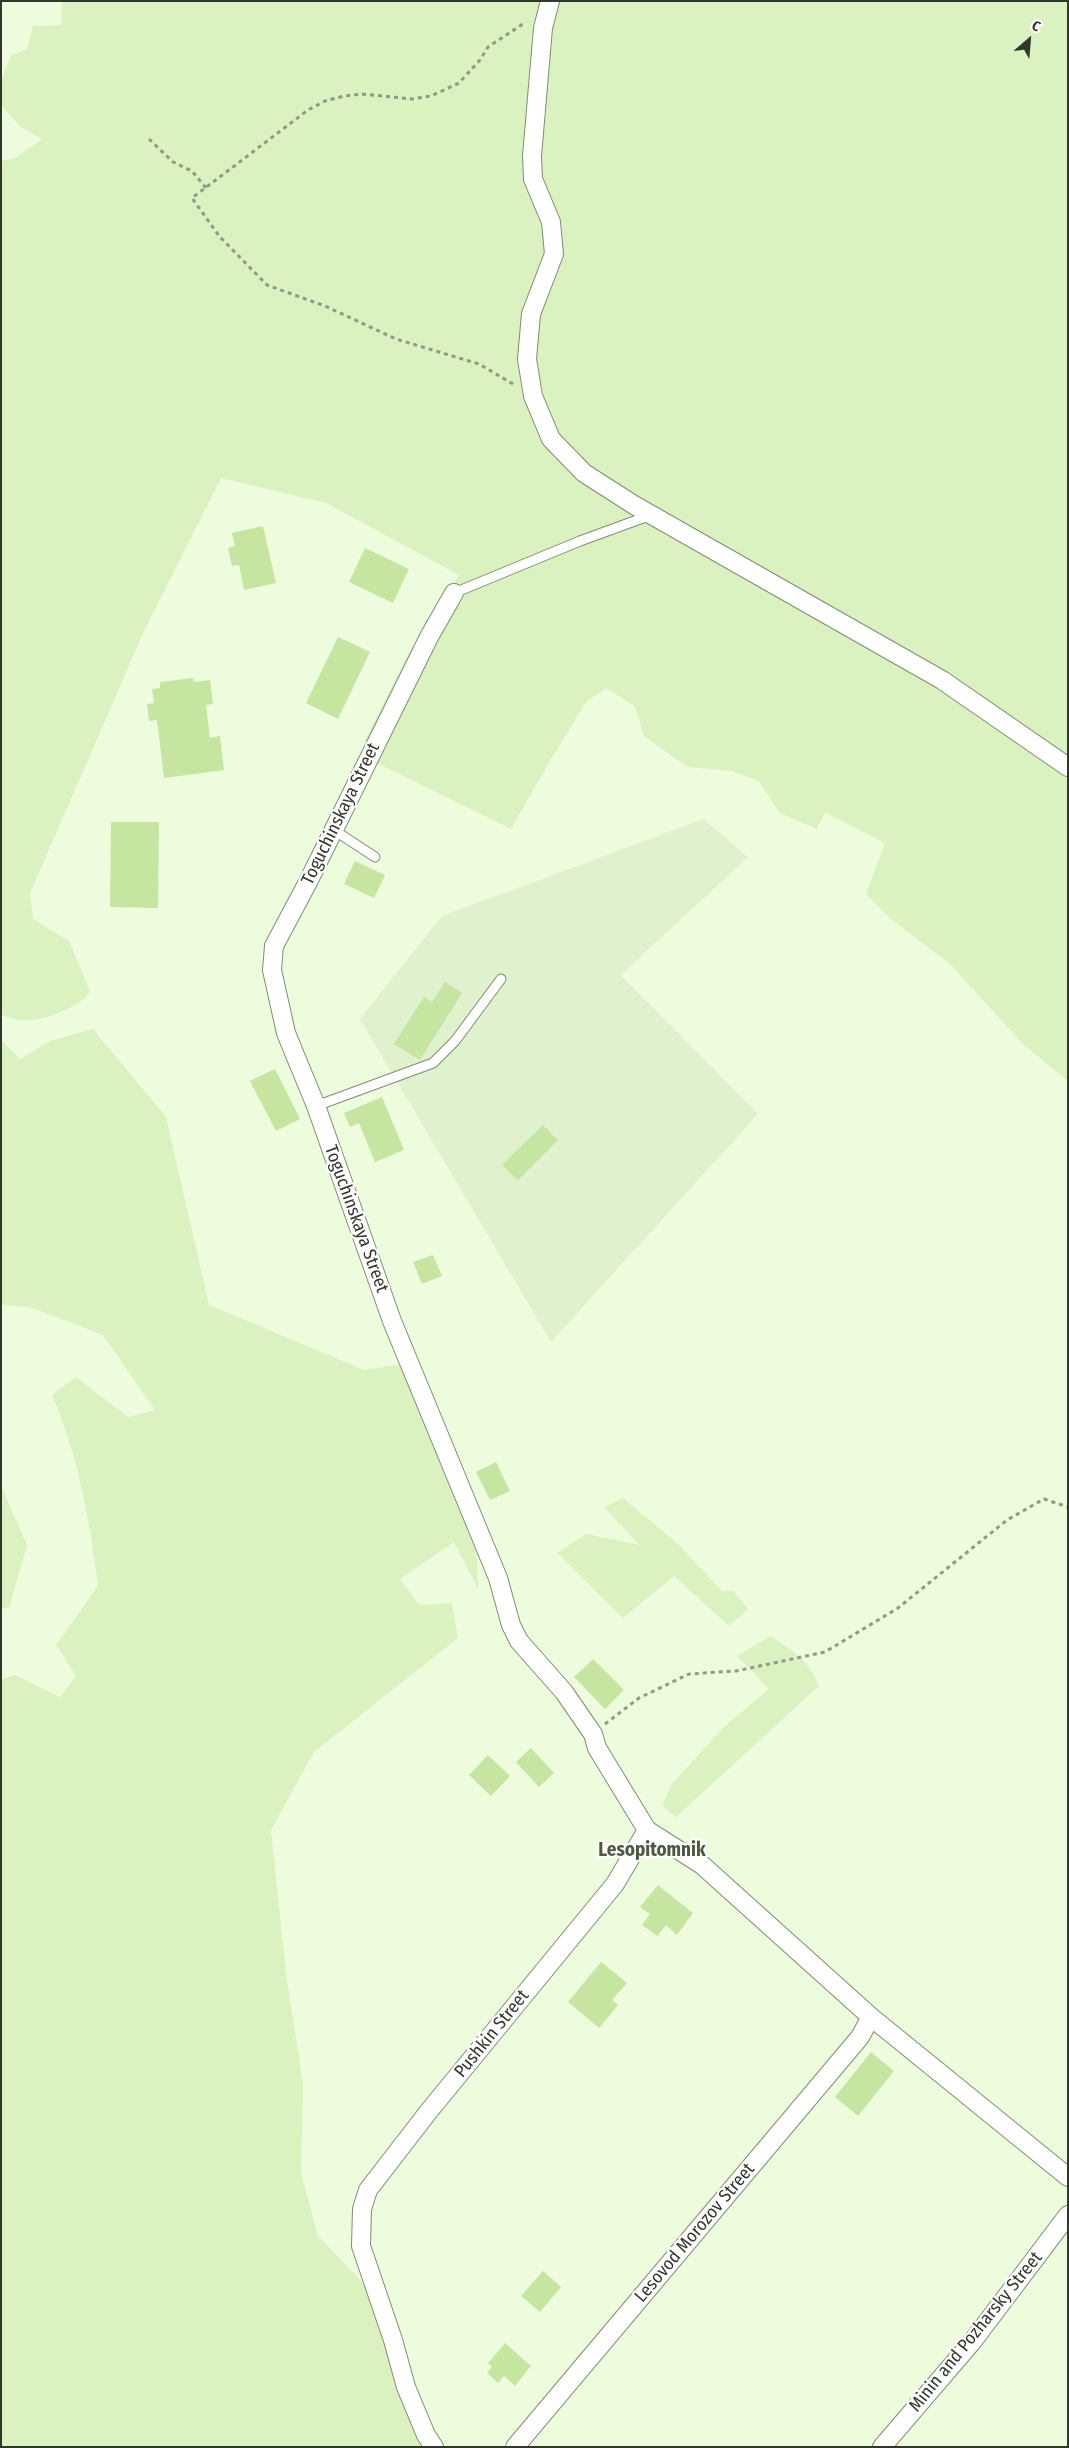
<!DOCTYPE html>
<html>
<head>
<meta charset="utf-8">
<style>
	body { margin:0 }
	#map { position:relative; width:1069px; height:2448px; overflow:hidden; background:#eefcde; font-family:"Fira Sans Condensed",sans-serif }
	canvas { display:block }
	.frame { position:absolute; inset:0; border:2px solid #32372c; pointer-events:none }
	.north { position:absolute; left:1004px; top:15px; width:50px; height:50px; -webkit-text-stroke:4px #fff; paint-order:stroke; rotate:27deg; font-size:14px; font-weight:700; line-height:20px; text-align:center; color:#32372c }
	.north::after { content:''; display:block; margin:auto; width:18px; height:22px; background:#32372c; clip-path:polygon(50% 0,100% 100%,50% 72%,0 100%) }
</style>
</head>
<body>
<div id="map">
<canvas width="1069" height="2448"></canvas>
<div class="frame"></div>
<div class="north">С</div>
</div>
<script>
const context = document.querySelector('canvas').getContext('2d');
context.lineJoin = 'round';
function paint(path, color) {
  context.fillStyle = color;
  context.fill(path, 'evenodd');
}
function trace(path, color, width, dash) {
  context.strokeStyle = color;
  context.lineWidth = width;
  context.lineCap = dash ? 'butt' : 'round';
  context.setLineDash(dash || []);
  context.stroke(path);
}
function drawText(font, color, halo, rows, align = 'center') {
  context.font = font + ' "Fira Sans Condensed",sans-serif';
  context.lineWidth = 4.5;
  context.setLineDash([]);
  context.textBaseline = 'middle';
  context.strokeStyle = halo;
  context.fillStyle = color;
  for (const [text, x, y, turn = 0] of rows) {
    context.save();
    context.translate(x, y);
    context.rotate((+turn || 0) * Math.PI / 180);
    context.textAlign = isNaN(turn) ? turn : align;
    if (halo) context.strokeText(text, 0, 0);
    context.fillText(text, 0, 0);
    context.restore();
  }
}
paint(new Path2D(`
	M 704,819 L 748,857 L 621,975 L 758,1114 L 551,1342 L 360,1019 L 442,916 Z`), '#dff1cd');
paint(new Path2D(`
	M 62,1 L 1068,1 L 1068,1081 L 1024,1045 L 950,964 L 891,919 L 866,894 L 885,843 L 825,812 L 817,829 L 780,813 L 759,781 L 732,771 L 688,767 L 644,736 L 635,706 L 606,688 L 586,702 L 551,759 L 511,829 L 365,757 L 365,740 L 409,653 L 459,575 L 326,503 L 221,478 L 145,629 L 30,893 L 33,919 L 69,941 L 90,991 C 81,1008 39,1023 20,1020 C 14,1019 7,1017 1,1015 L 1,161 L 14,159 L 42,139 L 21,127 L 1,105 L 1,82 L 11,55 L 27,49 L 33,26 L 61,25 Z
	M 93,1029 L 166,1117 L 209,1305 L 364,1370 L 403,1364 L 476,1547 L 478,1589 L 454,1542 L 400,1579 L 419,1605 L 452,1603 L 458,1638 L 314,1752 L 271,1830 L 286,1974 L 303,2084 L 301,2173 L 318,2236 L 364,2284 L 397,2384 L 423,2440 L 422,2447 L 1,2447 L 1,1680 L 15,1675 L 60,1697 L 76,1676 L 56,1645 L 98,1586 C 90,1521 78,1455 52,1395 L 76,1377 L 128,1417 L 155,1410 L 103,1335 L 30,1307 L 1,1305 L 1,1040 L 20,1059 L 50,1041 Z
	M 1,1486 L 27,1545 L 9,1608 L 1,1609 Z
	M 623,1498 L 678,1544 L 722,1591 L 733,1591 L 748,1609 L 729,1626 L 674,1576 L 623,1618 L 557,1553 L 586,1534 L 640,1545 L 604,1507 Z
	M 771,1636 C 796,1654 807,1657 819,1686 L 676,1817 L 662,1806 L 672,1784 L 724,1727 L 769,1689 L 737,1656 Z`), '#daf1c0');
paint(new Path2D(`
	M 263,526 L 276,583 L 244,590 L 239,565 L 232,566 L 228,548 L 235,546 L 232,533 Z
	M 365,548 L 409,569 L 393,603 L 349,582 Z
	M 338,637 L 370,652 L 338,719 L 306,703 Z
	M 193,678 L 194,682 L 210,680 L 213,704 L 206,705 L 210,738 L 220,736 L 224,770 L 164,778 L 157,720 L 149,721 L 147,704 L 154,703 L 152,689 L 160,688 L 160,682 Z
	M 111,822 L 159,822 L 158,908 L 110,907 Z
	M 355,861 L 385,875 L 374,898 L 344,884 Z
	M 445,982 L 462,993 L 420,1060 L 394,1044 L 424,997 L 432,1002 Z
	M 275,1069 L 300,1119 L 276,1131 L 250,1081 Z
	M 382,1097 L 404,1150 L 375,1162 L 359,1123 L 350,1127 L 344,1113 Z
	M 543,1125 L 558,1140 L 518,1180 L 502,1165 Z
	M 433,1255 L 442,1276 L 422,1284 L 413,1262 Z
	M 496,1462 L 510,1491 L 490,1500 L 476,1472 Z
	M 593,1659 L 624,1690 L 605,1709 L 574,1677 Z
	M 531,1748 L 554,1773 L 539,1787 L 516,1762 Z
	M 488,1755 L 510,1776 L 491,1796 L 469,1775 Z
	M 658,1885 L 693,1913 L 677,1935 L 666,1925 L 657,1936 L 642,1925 L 650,1914 L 640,1907 Z
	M 601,1962 L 627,1983 L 612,2000 L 618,2005 L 599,2028 L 568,2002 Z
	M 871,2052 L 894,2071 L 858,2116 L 835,2097 Z
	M 543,2271 L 561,2287 L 540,2312 L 521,2296 Z
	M 505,2343 L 531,2366 L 515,2386 L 504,2376 L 498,2383 L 487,2373 L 492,2367 L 488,2363 Z`), '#c6e5a0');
const lane = new Path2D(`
	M 454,593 L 580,541 L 651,515
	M 334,830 L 375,857
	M 316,1106 L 433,1063 L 455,1041 L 501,979`);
const street = new Path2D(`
	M 550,1 L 543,28 L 532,156 L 533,179 L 551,222 L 554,254 L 531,314 L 527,359 L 533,396 L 551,439 L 584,473 L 634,505 L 942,680 L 1068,767
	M 454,593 L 429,637 L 308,882 L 274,946 L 272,970 L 286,1033 L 316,1106 L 392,1321 L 498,1578 L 511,1625 L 519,1641 L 564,1692 L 593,1734 L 597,1748 L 647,1830 L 702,1865 L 871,2017 L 1068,2177
	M 434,2447 L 426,2435 L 406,2387 L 393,2340 L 361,2246 L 362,2209 L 368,2190 L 378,2177 L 429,2111 L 615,1884 L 647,1830
	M 515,2447 L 860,2037 L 871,2017
	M 882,2447 L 972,2342 L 1068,2215`);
trace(lane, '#808d71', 11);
trace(street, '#808d71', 20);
trace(new Path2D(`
	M 149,139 L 173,162 L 192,171 L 206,188
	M 513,384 L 479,364 L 396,339 L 325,306 L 267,285 L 220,237 L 192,198 L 308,110 L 325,101 L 344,96 L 362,94 L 412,99 L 431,96 L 459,83 L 480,60 L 488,47 L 526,22
	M 605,1724 L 639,1698 L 689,1674 L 736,1671 L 825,1652 L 898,1608 L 1007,1520 L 1044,1499 L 1068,1507`), '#909985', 3, [4, 4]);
trace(lane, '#fff', 9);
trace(street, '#fff', 18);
drawText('18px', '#32372c', '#fff', [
	["Toguchinskaya Street",341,814,-64],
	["Toguchinskaya Street",356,1219,70],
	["Pushkin Street",492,2034,-51],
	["Lesovod Morozov Street",695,2233,-50],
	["Minin and Pozharsky Street",976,2332,-51]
]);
drawText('bold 19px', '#4d593f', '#fff', [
	["Lesopitomnik",652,1851]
]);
</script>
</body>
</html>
